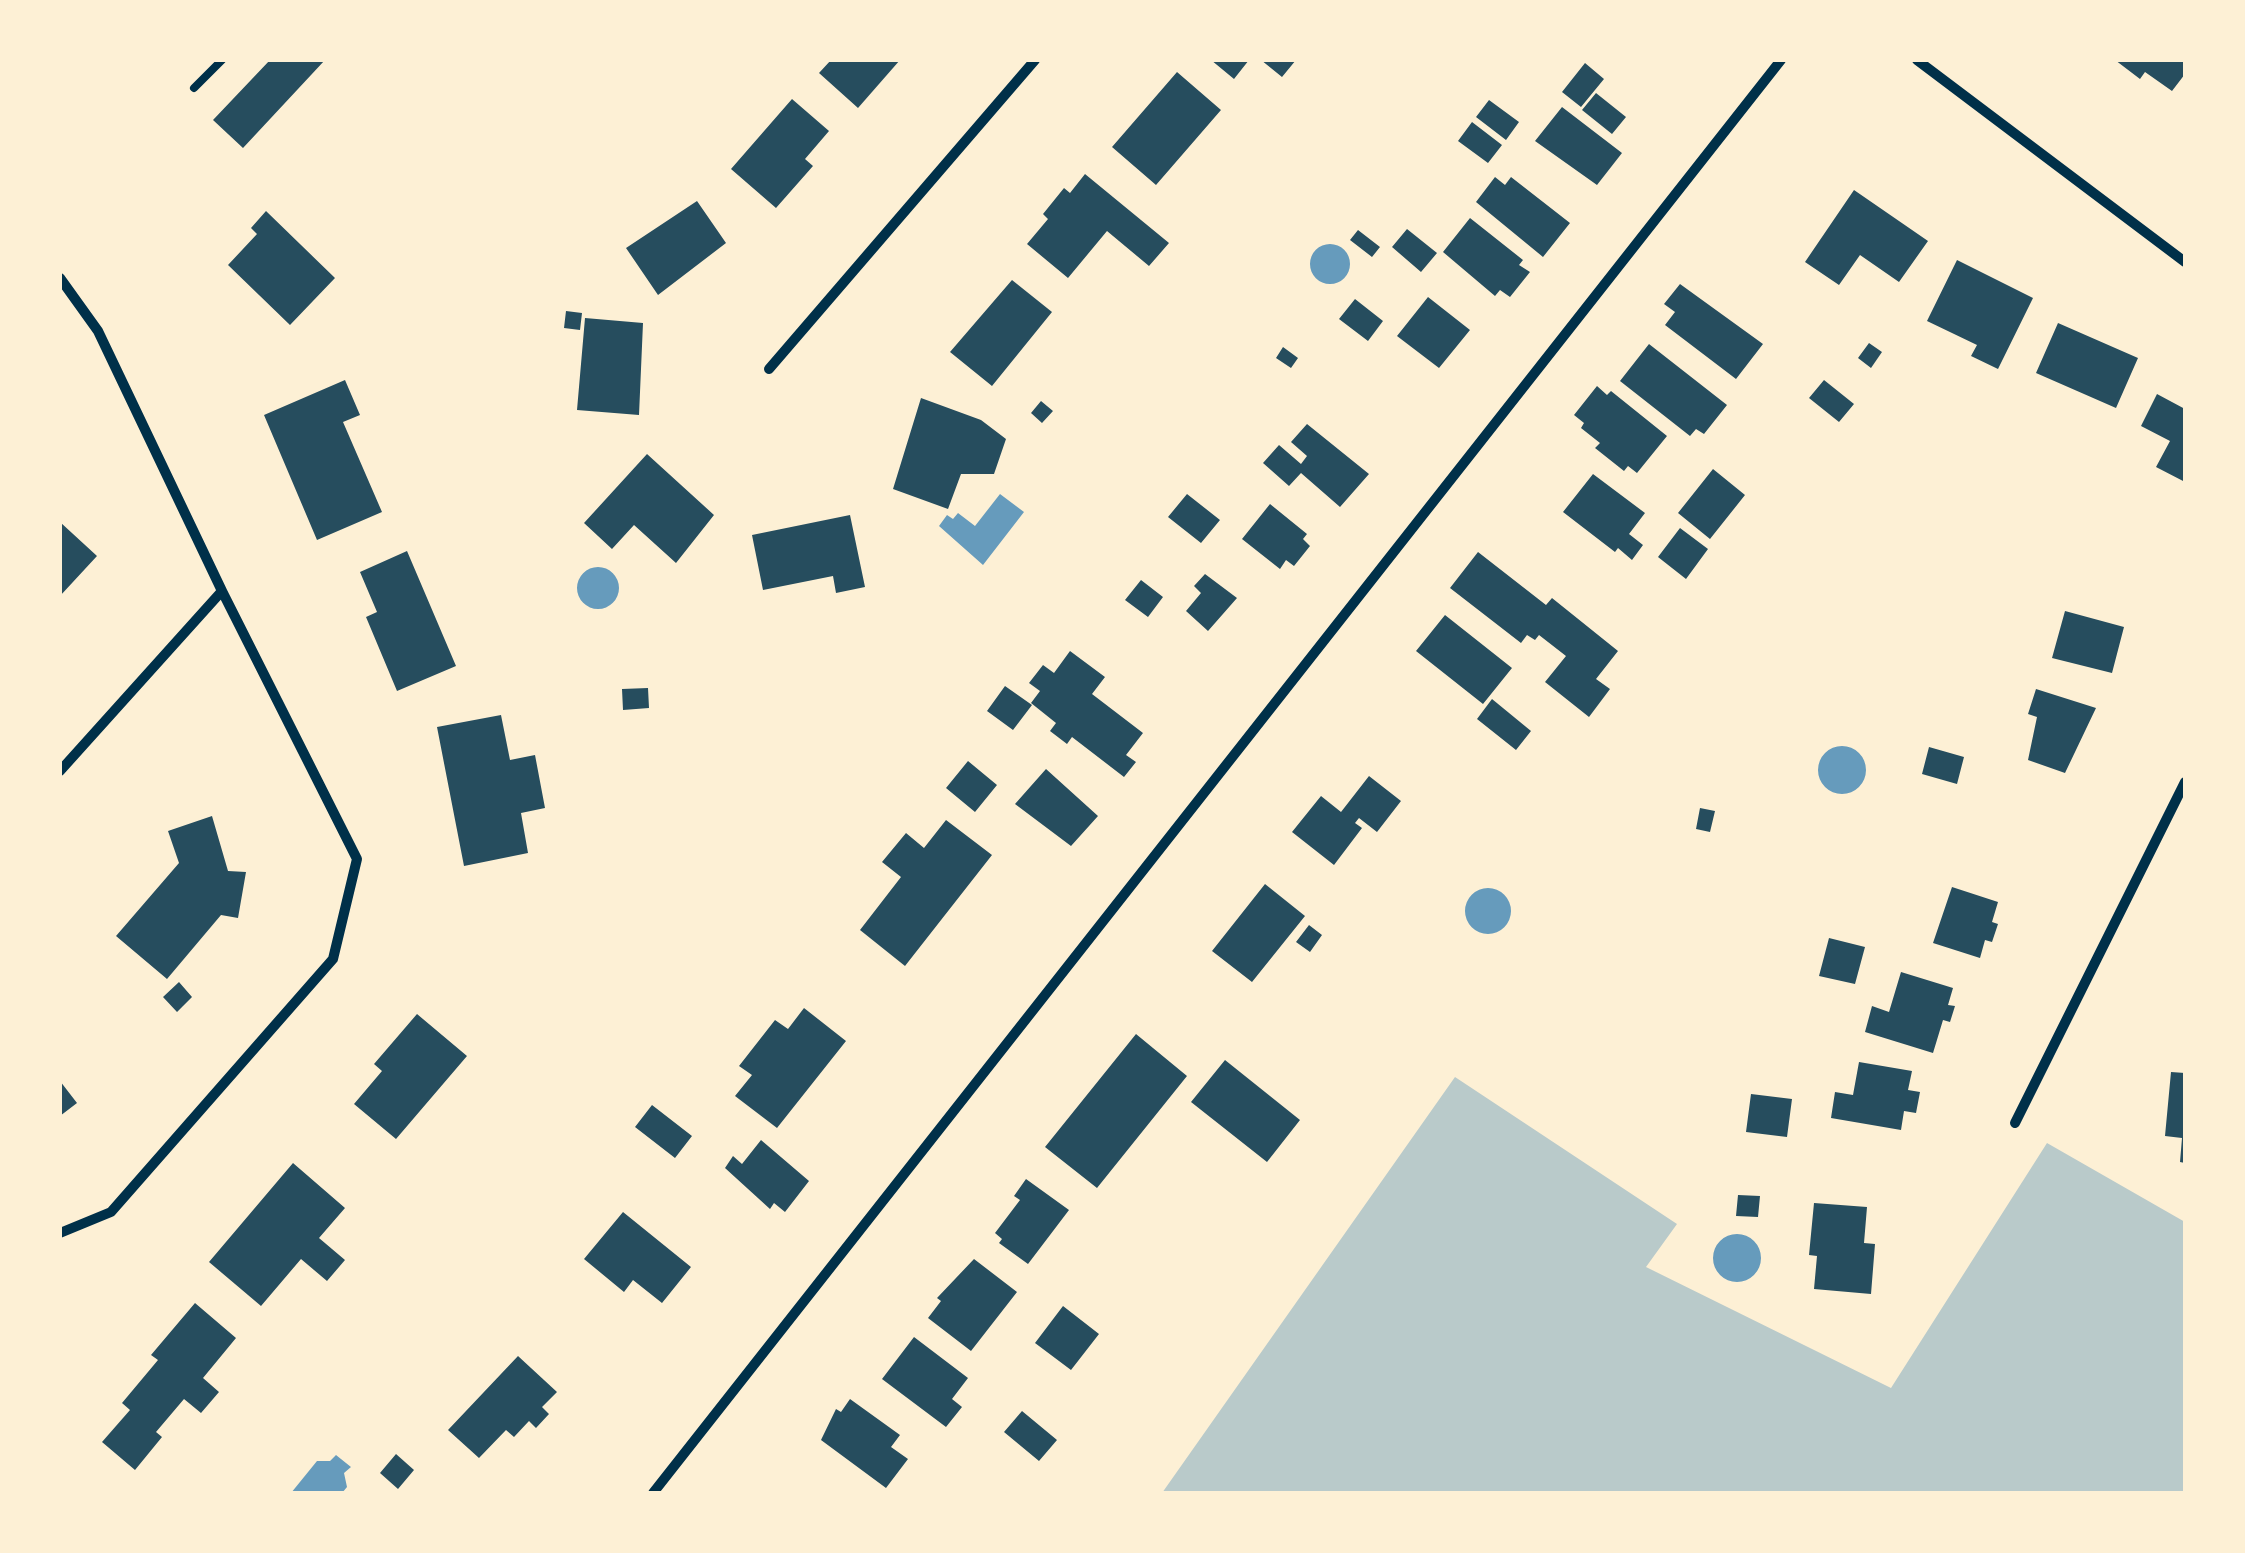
<!DOCTYPE html>
<html>
<head>
<meta charset="utf-8">
<style>
	body { margin:0 }
	#map { position:relative; width:2245px; height:1553px; overflow:hidden; background:#fdf0d5; font-family:"Fira Sans Condensed",sans-serif }
	canvas { display:block }
	.frame { position:absolute; inset:0; border:62px solid #fdf0d5; pointer-events:none }
</style>
</head>
<body>
<div id="map">
<canvas width="2245" height="1553"></canvas>
<div class="frame"></div>
</div>
<script>
const context = document.querySelector('canvas').getContext('2d');
context.lineJoin = 'round';
function paint(path, color) {
  context.fillStyle = color;
  context.fill(path, 'evenodd');
}
function trace(path, color, width, dash) {
  context.strokeStyle = color;
  context.lineWidth = width;
  context.lineCap = dash ? 'butt' : 'round';
  context.setLineDash(dash || []);
  context.stroke(path);
}
paint(new Path2D(`
	M 1455,1077 L 1677,1224 L 1646,1267 L 1891,1388 L 2047,1143 L 2185,1222 L 2185,1493 L 1162,1493 Z`), '#b9caca');
paint(new Path2D(`
	M1310 264a20 20 0 1 1 40 0a20 20 0 1 1-40 0Z
	M 1000,494 L 1024,512 L 983,565 L 939,526 L 947,515 L 953,519 L 958,513 L 975,526 Z
	M577 588a21 21 0 1 1 42 0a21 21 0 1 1-42 0Z
	M1818 770a24 24 0 1 1 48 0a24 24 0 1 1-48 0Z
	M1465 911a23 23 0 1 1 46 0a23 23 0 1 1-46 0Z
	M1713 1258a24 24 0 1 1 48 0a24 24 0 1 1-48 0Z
	M 336,1455 L 351,1467 L 344,1473 L 347,1487 L 342,1493 L 291,1493 L 317,1461 L 330,1461 Z`), '#669bbc');
paint(new Path2D(`
	M 270,60 L 325,60 L 243,148 L 213,120 Z
	M 831,60 L 900,60 L 858,108 L 819,73 Z
	M 1211,60 L 1249,60 L 1234,79 Z
	M 1261,60 L 1296,60 L 1282,77 Z
	M 2115,60 L 2185,60 L 2185,74 L 2172,91 L 2145,72 L 2140,79 Z
	M 1585,63 L 1604,79 L 1581,107 L 1562,92 Z
	M 1177,72 L 1221,110 L 1156,185 L 1112,147 Z
	M 1596,93 L 1626,117 L 1612,134 L 1582,110 Z
	M 792,99 L 829,131 L 805,159 L 813,166 L 776,208 L 731,169 Z
	M 1489,100 L 1519,122 L 1506,140 L 1476,117 Z
	M 1562,107 L 1622,153 L 1597,185 L 1535,141 Z
	M 1472,122 L 1502,145 L 1488,163 L 1458,141 Z
	M 1085,174 L 1169,243 L 1149,266 L 1107,231 L 1068,278 L 1027,244 L 1048,219 L 1043,214 L 1064,188 L 1070,193 Z
	M 1495,177 L 1505,185 L 1511,177 L 1570,223 L 1543,257 L 1476,202 Z
	M 1854,190 L 1928,241 L 1899,282 L 1860,255 L 1839,285 L 1805,262 Z
	M 697,201 L 726,243 L 658,295 L 626,248 Z
	M 266,211 L 335,278 L 290,325 L 228,265 L 257,234 L 251,228 Z
	M 1470,218 L 1523,260 L 1519,265 L 1530,272 L 1510,297 L 1500,290 L 1495,296 L 1443,252 Z
	M 1407,229 L 1437,253 L 1421,272 L 1392,247 Z
	M 1358,230 L 1380,247 L 1372,257 L 1350,240 Z
	M 1957,260 L 2033,298 L 1998,369 L 1971,356 L 1977,345 L 1927,321 Z
	M 1012,280 L 1052,312 L 992,386 L 950,352 Z
	M 1680,284 L 1763,344 L 1736,379 L 1665,325 L 1675,312 L 1664,304 Z
	M 1428,297 L 1470,330 L 1439,368 L 1397,336 Z
	M 1355,299 L 1383,321 L 1368,341 L 1339,319 Z
	M 566,311 L 582,313 L 580,330 L 564,328 Z
	M 585,318 L 643,323 L 639,415 L 577,410 Z
	M 2058,323 L 2138,358 L 2116,408 L 2036,373 Z
	M 1869,343 L 1882,352 L 1871,368 L 1858,358 Z
	M 1649,344 L 1727,405 L 1704,434 L 1696,429 L 1690,436 L 1620,381 Z
	M 1283,347 L 1298,358 L 1291,368 L 1276,358 Z
	M 345,380 L 360,415 L 343,422 L 382,512 L 317,540 L 264,415 Z
	M 1824,380 L 1854,404 L 1839,422 L 1809,398 Z
	M 1597,386 L 1607,395 L 1611,391 L 1667,436 L 1637,473 L 1628,466 L 1624,471 L 1595,448 L 1600,443 L 1581,428 L 1584,423 L 1574,415 Z
	M 2157,394 L 2185,409 L 2185,482 L 2156,467 L 2170,441 L 2141,426 Z
	M 921,398 L 981,420 L 1006,439 L 994,474 L 961,474 L 948,509 L 893,489 Z
	M 1041,401 L 1053,411 L 1042,423 L 1031,413 Z
	M 1307,424 L 1369,474 L 1340,507 L 1301,473 L 1289,486 L 1263,463 L 1279,445 L 1301,464 L 1307,456 L 1291,442 Z
	M 647,454 L 714,515 L 676,563 L 634,525 L 612,549 L 584,523 Z
	M 1713,469 L 1745,495 L 1710,539 L 1678,513 Z
	M 1593,474 L 1645,513 L 1629,534 L 1643,545 L 1632,560 L 1618,548 L 1615,552 L 1563,512 Z
	M 1187,494 L 1220,520 L 1201,543 L 1168,517 Z
	M 1270,504 L 1307,534 L 1303,539 L 1310,546 L 1294,566 L 1286,560 L 1280,569 L 1242,539 Z
	M 850,515 L 865,587 L 836,593 L 833,576 L 763,590 L 752,535 Z
	M 60,522 L 97,556 L 60,596 Z
	M 1680,528 L 1708,549 L 1686,579 L 1658,557 Z
	M 407,551 L 456,666 L 397,691 L 366,617 L 377,612 L 360,572 Z
	M 1478,552 L 1546,605 L 1552,598 L 1618,651 L 1596,679 L 1610,689 L 1589,717 L 1545,682 L 1566,656 L 1539,635 L 1535,640 L 1527,635 L 1521,643 L 1450,588 Z
	M 1205,574 L 1237,598 L 1208,631 L 1186,611 L 1201,593 L 1194,586 Z
	M 1141,580 L 1163,597 L 1148,617 L 1125,600 Z
	M 2065,611 L 2124,627 L 2112,673 L 2052,658 Z
	M 1445,615 L 1512,668 L 1483,704 L 1416,651 Z
	M 1070,651 L 1105,677 L 1092,694 L 1143,733 L 1126,755 L 1136,762 L 1124,777 L 1072,737 L 1067,744 L 1050,731 L 1056,723 L 1031,703 L 1040,691 L 1029,683 L 1043,665 L 1054,673 Z
	M 1005,686 L 1032,705 L 1013,730 L 987,711 Z
	M 648,688 L 649,708 L 623,710 L 622,689 Z
	M 2036,689 L 2096,708 L 2065,773 L 2028,760 L 2037,717 L 2028,714 Z
	M 1492,699 L 1531,731 L 1516,750 L 1477,719 Z
	M 501,715 L 510,760 L 535,755 L 545,808 L 521,813 L 528,853 L 464,866 L 437,727 Z
	M 1929,747 L 1964,757 L 1957,784 L 1922,774 Z
	M 968,761 L 997,785 L 975,812 L 946,788 Z
	M 1046,769 L 1098,816 L 1071,846 L 1015,804 Z
	M 1369,776 L 1401,801 L 1377,832 L 1359,818 L 1355,823 L 1362,828 L 1334,865 L 1292,832 L 1321,796 L 1341,812 Z
	M 1700,808 L 1715,811 L 1710,832 L 1696,829 Z
	M 212,816 L 228,871 L 246,872 L 238,918 L 221,915 L 167,979 L 116,936 L 179,863 L 168,831 Z
	M 946,820 L 992,855 L 905,966 L 860,930 L 901,877 L 882,862 L 906,833 L 924,848 Z
	M 1265,884 L 1305,916 L 1252,982 L 1212,951 Z
	M 1952,887 L 1998,902 L 1992,922 L 1998,924 L 1992,942 L 1985,940 L 1980,958 L 1933,943 Z
	M 1309,925 L 1322,935 L 1310,952 L 1296,942 Z
	M 1829,938 L 1865,947 L 1855,984 L 1819,976 Z
	M 1901,972 L 1953,988 L 1948,1005 L 1955,1006 L 1950,1022 L 1943,1020 L 1933,1053 L 1865,1032 L 1872,1006 L 1889,1012 Z
	M 179,982 L 192,997 L 177,1012 L 163,997 Z
	M 804,1008 L 846,1041 L 777,1128 L 735,1096 L 752,1075 L 739,1066 L 775,1020 L 788,1029 Z
	M 417,1014 L 467,1056 L 396,1139 L 354,1104 L 382,1071 L 374,1064 Z
	M 1136,1034 L 1187,1076 L 1097,1188 L 1045,1147 Z
	M 1225,1060 L 1300,1120 L 1267,1162 L 1191,1102 Z
	M 1859,1062 L 1912,1071 L 1908,1090 L 1920,1092 L 1916,1113 L 1904,1111 L 1901,1130 L 1831,1118 L 1835,1092 L 1853,1095 Z
	M 2171,1072 L 2185,1073 L 2185,1163 L 2180,1162 L 2182,1138 L 2165,1136 Z
	M 60,1081 L 77,1103 L 60,1116 Z
	M 1751,1094 L 1792,1099 L 1787,1137 L 1746,1132 Z
	M 652,1105 L 692,1136 L 675,1158 L 635,1127 Z
	M 761,1140 L 809,1181 L 785,1212 L 774,1203 L 770,1209 L 725,1168 L 733,1156 L 742,1164 Z
	M 293,1163 L 345,1208 L 319,1238 L 345,1260 L 327,1281 L 301,1259 L 261,1306 L 209,1262 Z
	M 1026,1179 L 1069,1210 L 1028,1264 L 999,1243 L 1002,1239 L 995,1233 L 1020,1200 L 1014,1196 Z
	M 1738,1195 L 1760,1196 L 1758,1217 L 1736,1216 Z
	M 1814,1203 L 1867,1207 L 1864,1243 L 1875,1244 L 1871,1294 L 1814,1289 L 1817,1256 L 1809,1255 Z
	M 623,1212 L 691,1267 L 662,1303 L 633,1280 L 624,1292 L 584,1259 Z
	M 974,1259 L 1017,1292 L 971,1351 L 928,1318 L 941,1301 L 937,1298 Z
	M 195,1303 L 236,1338 L 203,1378 L 219,1392 L 201,1413 L 184,1399 L 156,1432 L 162,1437 L 135,1470 L 102,1442 L 130,1410 L 122,1403 L 158,1360 L 151,1355 Z
	M 1063,1306 L 1099,1334 L 1071,1370 L 1035,1343 Z
	M 914,1337 L 968,1378 L 952,1399 L 962,1407 L 946,1427 L 882,1379 Z
	M 518,1356 L 557,1392 L 542,1407 L 549,1414 L 536,1428 L 529,1421 L 514,1437 L 506,1430 L 479,1458 L 448,1430 Z
	M 850,1399 L 900,1435 L 891,1447 L 908,1459 L 886,1488 L 821,1440 L 836,1409 L 841,1412 Z
	M 1022,1411 L 1057,1440 L 1039,1461 L 1004,1432 Z
	M 396,1454 L 414,1470 L 398,1489 L 380,1473 Z`), '#264d5e');
trace(new Path2D(`
	M 194,88 L 222,60`), '#003049', 8);
trace(new Path2D(`
	M 1917,60 L 2185,262
	M 60,278 L 98,331 L 222,591
	M 769,369 L 1035,60
	M 60,771 L 222,591 L 357,859 L 333,959 L 111,1212 L 60,1233
	M 2015,1123 L 2185,782
	M 653,1493 L 1781,60`), '#003049', 10);
</script>
</body>
</html>
